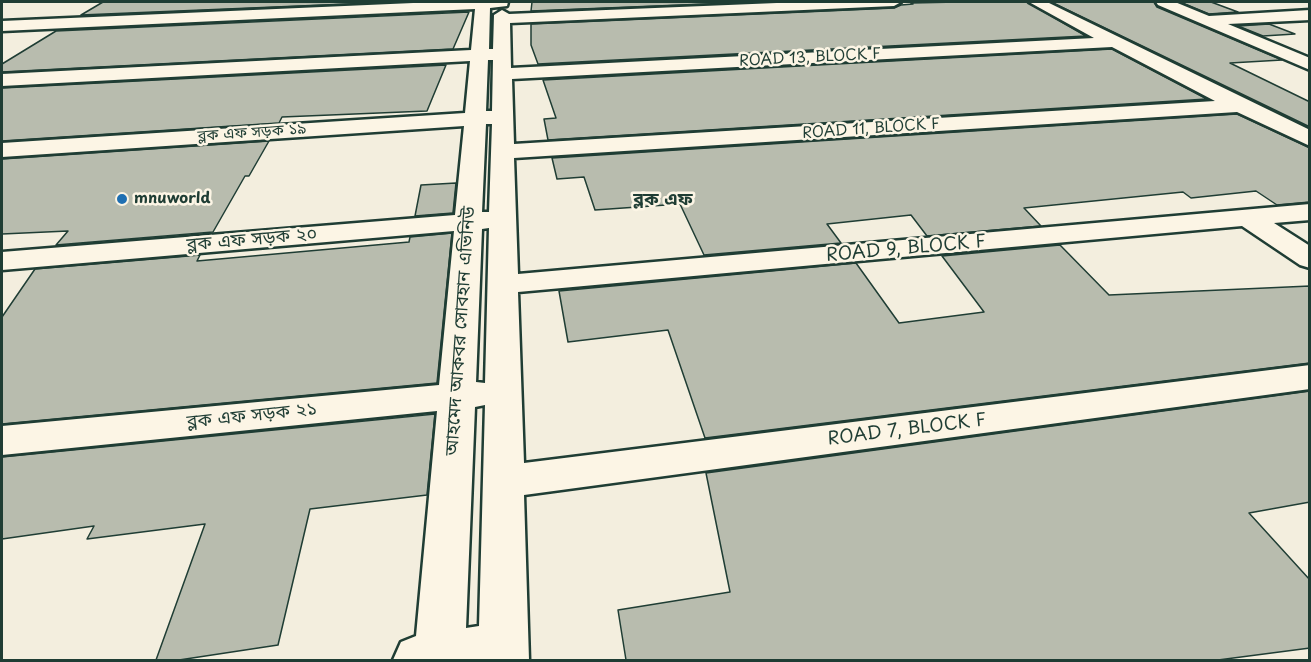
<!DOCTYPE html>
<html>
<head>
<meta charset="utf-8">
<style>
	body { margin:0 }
	#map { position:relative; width:1311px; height:662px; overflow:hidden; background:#f3eede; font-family:"Playpen Sans",sans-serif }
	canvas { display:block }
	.frame { position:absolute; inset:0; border:3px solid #1f3d34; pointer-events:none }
</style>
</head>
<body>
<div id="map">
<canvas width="1311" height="662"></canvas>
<div class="frame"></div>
</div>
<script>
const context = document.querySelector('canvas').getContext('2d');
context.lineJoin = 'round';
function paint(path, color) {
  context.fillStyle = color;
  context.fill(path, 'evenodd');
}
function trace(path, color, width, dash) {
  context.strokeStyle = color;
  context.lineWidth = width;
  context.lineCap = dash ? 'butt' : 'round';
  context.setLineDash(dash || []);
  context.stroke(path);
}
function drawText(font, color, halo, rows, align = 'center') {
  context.font = font + ' "Playpen Sans","Noto Sans Bengali",sans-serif';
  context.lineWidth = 5;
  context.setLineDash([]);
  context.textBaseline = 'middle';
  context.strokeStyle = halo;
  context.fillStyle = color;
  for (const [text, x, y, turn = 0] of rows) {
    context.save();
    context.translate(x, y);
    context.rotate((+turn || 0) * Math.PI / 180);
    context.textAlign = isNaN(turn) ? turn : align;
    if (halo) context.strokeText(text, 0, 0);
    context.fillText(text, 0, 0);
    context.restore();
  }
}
const building = new Path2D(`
	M 103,2 L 396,2 L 81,15 Z
	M 532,2 L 730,2 L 731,3 L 531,11 Z
	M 958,2 L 1027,2 L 1086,36 L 538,64 L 531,45 L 531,24 L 894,8 L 901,5 L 913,4 L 911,3 Z
	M 1051,2 L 1154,2 L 1157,7 L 1282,60 L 1230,63 L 1310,102 L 1310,127 Z
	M 1180,2 L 1211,2 L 1238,12 L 1209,14 Z
	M 469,12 L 453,49 L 2,72 L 2,64 L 56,31 Z
	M 1269,24 L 1295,34 L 1263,36 L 1238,26 Z
	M 1112,49 L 1207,99 L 548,140 L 544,119 L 556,118 L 543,80 Z
	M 446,65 L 427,111 L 282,117 L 279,123 L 2,141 L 2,88 Z
	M 1237,114 L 1310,148 L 1310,202 L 1277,205 L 1256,191 L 1191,198 L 1183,192 L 1024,208 L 1041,226 L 927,236 L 911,215 L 827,224 L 841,243 L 704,255 L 680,204 L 595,210 L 584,177 L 557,179 L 552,158 Z
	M 269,141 L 249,176 L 245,176 L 213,232 L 56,245 L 68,231 L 2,234 L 2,159 Z
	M 456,183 L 453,213 L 415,216 L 421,185 Z
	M 452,233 L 437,383 L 2,424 L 2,317 L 35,269 L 200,255 L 197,261 L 409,242 L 410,237 Z
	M 1060,245 L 1109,295 L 1310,286 L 1310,363 L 705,438 L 668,330 L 568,342 L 559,291 L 856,263 L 899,323 L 984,312 L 942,256 Z
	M 1310,391 L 1310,502 L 1249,513 L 1310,580 L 1310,648 L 1218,660 L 626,660 L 618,610 L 730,592 L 706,473 Z
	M 435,414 L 427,495 L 310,509 L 278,645 L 179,660 L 156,660 L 205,524 L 87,539 L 94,526 L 2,539 L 2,457 Z`);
paint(building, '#b8bcae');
trace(building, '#1f3d34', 1.5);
const minor = new Path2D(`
	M 436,2 L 508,2 L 507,6 L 490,8 L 489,49 L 493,49 L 494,15 L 502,10 L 509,14 L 801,2 L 901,2 L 894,6 L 510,23 L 511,68 L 1094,38 L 1029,2 L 1047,2 L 1310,130 L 1310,146 L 1237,112 L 514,158 L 518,274 L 1310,204 L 1310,220 L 1274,223 L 1310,246 L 1310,268 L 1300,265 L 1242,226 L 518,292 L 524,463 L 1310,365 L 1310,389 L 524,495 L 529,660 L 393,660 L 401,642 L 416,636 L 437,411 L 2,455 L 2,426 L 439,385 L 454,231 L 2,270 L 2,252 L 455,215 L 464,126 L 2,157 L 2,143 L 465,113 L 470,61 L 2,86 L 2,74 L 471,50 L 475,9 L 2,31 L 2,21 ZM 1112,47 L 1215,101 L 514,144 L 512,79 ZM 488,60 L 493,60 L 492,111 L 486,111 ZM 486,124 L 492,124 L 489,212 L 482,212 ZM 489,228 L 485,383 L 476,382 L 482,229 ZM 485,405 L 479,626 L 466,628 L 475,407 Z
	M 1156,2 L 1175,2 L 1209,16 L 1310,10 L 1310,20 L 1228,24 L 1310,58 L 1310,70 L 1158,5 Z`);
trace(minor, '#1f3d34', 5);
paint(minor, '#fcf5e5');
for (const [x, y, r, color] of [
	[122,199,6,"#1f6fb2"]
]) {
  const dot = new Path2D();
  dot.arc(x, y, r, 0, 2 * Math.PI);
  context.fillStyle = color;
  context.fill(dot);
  trace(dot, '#fcf5e5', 2);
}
drawText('15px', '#1f3d34', '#fcf5e5', [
	["ROAD 13, BLOCK F",810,58,-3],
	["ROAD 11, BLOCK F",871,129,-4],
	["ব্লক এফ সড়ক ১৯",252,133,-4]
]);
drawText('bold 15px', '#1f3d34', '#fcf5e5', [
	["mnuworld",134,199]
], 'left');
drawText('bold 18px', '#1f3d34', '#fcf5e5', [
	["ব্লক এফ",663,200]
]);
drawText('18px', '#1f3d34', '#fcf5e5', [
	["ব্লক এফ সড়ক ২০",252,240,-5],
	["ROAD 9, BLOCK F",906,249,-5],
	["আহমেদ আকবর সোবহান এভিনিউ",461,331,-86],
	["ব্লক এফ সড়ক ২১",252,416,-6],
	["ROAD 7, BLOCK F",907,430,-7]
]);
</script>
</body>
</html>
